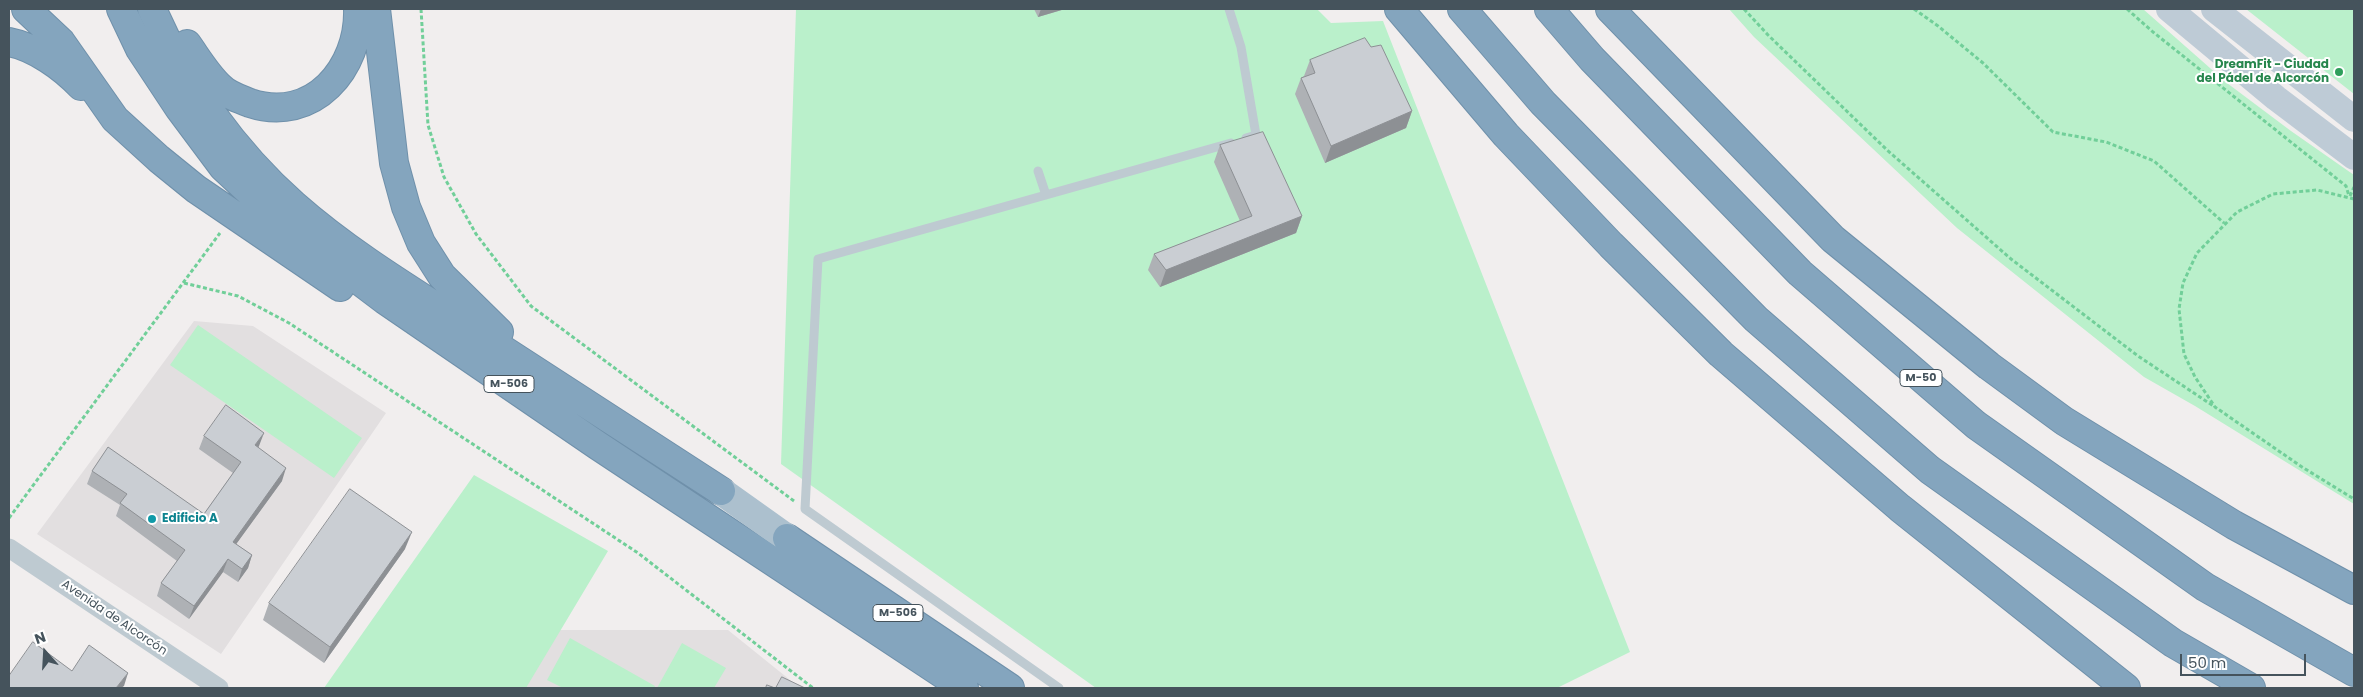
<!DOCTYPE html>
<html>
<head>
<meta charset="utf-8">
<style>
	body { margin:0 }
	#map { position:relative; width:2363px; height:697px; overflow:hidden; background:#f1eeee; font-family:Poppins,sans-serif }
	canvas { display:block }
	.frame { position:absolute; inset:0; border:10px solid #45535c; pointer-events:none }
	.north { position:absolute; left:20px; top:627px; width:50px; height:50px; -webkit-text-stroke:4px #fff; paint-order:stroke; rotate:341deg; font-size:14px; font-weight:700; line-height:20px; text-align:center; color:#45535c }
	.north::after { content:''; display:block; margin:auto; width:18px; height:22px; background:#45535c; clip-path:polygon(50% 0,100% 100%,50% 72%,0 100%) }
	.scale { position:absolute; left:2180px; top:654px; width:126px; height:22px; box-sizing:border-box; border:2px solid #45535c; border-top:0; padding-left:6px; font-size:15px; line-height:18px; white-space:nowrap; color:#45535c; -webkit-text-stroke:4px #fff; paint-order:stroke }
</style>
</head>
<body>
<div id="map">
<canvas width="2363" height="697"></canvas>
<div class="frame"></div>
<div class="north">N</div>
<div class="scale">50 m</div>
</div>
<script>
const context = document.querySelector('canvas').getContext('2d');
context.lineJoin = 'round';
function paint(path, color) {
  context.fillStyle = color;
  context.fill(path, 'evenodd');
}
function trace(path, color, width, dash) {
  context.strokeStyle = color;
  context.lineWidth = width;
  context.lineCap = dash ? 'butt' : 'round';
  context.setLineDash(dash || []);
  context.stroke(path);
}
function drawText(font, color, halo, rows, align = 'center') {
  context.font = font + ' Poppins,sans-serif';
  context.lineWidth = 4;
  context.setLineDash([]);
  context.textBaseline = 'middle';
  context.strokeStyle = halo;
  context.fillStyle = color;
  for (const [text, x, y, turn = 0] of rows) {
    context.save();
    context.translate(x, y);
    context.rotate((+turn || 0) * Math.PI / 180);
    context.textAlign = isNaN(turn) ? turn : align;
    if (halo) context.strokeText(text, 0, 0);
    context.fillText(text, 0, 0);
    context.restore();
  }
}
paint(new Path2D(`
	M 194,321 L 253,326 L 386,413 L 221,654 L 37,534 Z
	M 554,630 L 728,630 L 800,688 L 522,688 Z`), '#e2dfe0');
paint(new Path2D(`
	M 796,9 L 1317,9 L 1331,23 L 1383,21 L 1630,652 L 1557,688 L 1096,688 L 781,464 Z
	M 1729,9 L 2143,9 L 2227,83 L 2291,131 L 2354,175 L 2354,504 L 2195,406 L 2144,377 L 1957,228 L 1754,37 Z
	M 2246,9 L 2354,9 L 2354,94 Z
	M 198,325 L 362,438 L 334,478 L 170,365 Z
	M 474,475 L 608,551 L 526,688 L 324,688 Z
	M 570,638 L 655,686 L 654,688 L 563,688 L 547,680 Z
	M 682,643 L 726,668 L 714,688 L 657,688 Z`), '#baf0cb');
const highway = new Path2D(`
	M 26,9 L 61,42 L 115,119 L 159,159 L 196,189 L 340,287
	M 121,9 L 140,49 L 179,108 L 223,167 L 283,223 L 385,300 L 597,445 L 964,688
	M 152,9 C 184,82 234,152 294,205 C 353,257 422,297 488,340 C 566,390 643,441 721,491
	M 376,9 L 394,163 L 406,207 L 421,243 L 442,276 L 499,332
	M 1399,9 L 1506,135 L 1611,245 L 1721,354 L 1900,508 L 2126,688
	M 1462,9 L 1543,103 L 1756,319 L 1930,470 L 2173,643 L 2251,688
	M 1549,9 L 1592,59 L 1800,273 L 1976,425 L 2205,587 L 2354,672
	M 1610,9 L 1833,239 L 1989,366 L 2064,421 L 2234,525 L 2354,590
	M 9,42 C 35,47 63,67 81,86
	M 187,44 C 197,58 207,75 220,87 C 227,95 240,99 250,103 C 313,124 360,68 358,9
	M 787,538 L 1010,688`);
trace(highway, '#6f90aa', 30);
trace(new Path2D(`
	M 421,9 L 428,125 L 444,177 L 476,234 L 531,306 L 794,501
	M 1744,9 L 1768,35 L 1887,150 L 2011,259 L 2138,356 L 2215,407
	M 1914,9 L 1938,26 L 1983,63 L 2053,132 L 2106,142 L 2154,161 L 2224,223
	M 2127,9 L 2153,32 L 2346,186 L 2349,196
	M 2350,196 L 2354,187
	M 2354,199 L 2317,190 L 2273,194 L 2237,212 L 2197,253 L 2183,283 L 2179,309 L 2184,354 L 2195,377 L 2215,407 L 2302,467 L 2354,499
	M 184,283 L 238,296 L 289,323 L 638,553 L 813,688
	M 9,518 L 220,233`), '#71cf99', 3, [4, 2.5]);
trace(new Path2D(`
	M 1229,9 L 1241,47 L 1256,135 L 1246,138
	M 1038,171 L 1046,195
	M 1059,688 L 805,509 L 818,259 L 1231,143`), '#becad1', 9);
trace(new Path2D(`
	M 9,548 L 219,688`), '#becad1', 19);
trace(new Path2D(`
	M 2169,9 L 2276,98 L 2354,157
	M 2214,9 L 2354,119`), '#becbd6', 26);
trace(new Path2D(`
	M 721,491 L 787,538`), '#acc0ce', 28);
trace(highway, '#84a5be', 28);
paint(new Path2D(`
	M 1034,9 L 1065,9 L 1038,17 Z
	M 1310,60 L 1412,111 L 1406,128 L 1325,163 L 1295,94 L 1301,78 L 1304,76 Z
	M 1220,145 L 1302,216 L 1296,233 L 1160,287 L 1148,270 L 1154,254 L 1240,221 L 1214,162 Z
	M 204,436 L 259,446 L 258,448 L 282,481 L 236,544 L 252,555 L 248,568 L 238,582 L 223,572 L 189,619 L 157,596 L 161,583 L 177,561 L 116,516 L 120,505 L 87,484 L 92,471 L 204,514 L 233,473 L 199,449 Z
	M 405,549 L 324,663 L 263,620 L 269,603 Z`), '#aeb1b5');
paint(new Path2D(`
	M 1041,9 L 1065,9 L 1038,17 Z
	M 1412,111 L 1406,128 L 1325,163 L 1331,146 Z
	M 1302,216 L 1296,233 L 1160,287 L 1166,270 Z
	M 264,433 L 259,446 L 250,458 L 255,445 Z
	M 286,468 L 282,481 L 229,554 L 233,542 Z
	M 412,532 L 405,549 L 324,663 L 330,647 Z
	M 252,555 L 248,568 L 238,582 L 242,569 Z
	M 228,559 L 223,572 L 189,619 L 194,606 Z
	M 128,673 L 124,686 L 121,688 L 116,688 Z`), '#8d9094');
const building = new Path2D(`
	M 1365,38 L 1371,47 L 1381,45 L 1412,111 L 1331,146 L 1301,78 L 1315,73 L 1310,60 Z
	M 1263,132 L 1302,216 L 1166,270 L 1154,254 L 1252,216 L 1220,145 Z
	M 226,405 L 264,433 L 255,445 L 286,468 L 233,542 L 252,555 L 242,569 L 228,559 L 194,606 L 161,583 L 185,550 L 120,503 L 127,494 L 92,471 L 108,447 L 204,514 L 241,462 L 204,436 Z
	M 350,489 L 412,532 L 330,647 L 269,603 Z
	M 33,642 L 72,671 L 89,645 L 128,673 L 116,688 L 9,688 L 9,676 Z
	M 782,677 L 805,688 L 776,688 Z
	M 767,685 L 775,688 L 766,688 Z`);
paint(building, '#caced3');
trace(building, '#8d9094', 1);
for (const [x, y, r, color] of [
	[2339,72,5,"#2e9e5b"],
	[152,519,5,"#0f9aa8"]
]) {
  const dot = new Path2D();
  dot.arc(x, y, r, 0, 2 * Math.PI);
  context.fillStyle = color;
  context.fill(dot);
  trace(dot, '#fff', 2);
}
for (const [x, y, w] of [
	[1921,378,42],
	[509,384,50],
	[898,613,50]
]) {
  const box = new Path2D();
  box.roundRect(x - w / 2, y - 8.5, w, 17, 4);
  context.fillStyle = '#fff';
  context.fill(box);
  trace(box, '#45535c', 1);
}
drawText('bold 11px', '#45535c', null, [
	["M-50",1921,378],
	["M-506",509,384],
	["M-506",898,613]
]);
drawText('bold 12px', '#27864d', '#fff', [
	["DreamFit - Ciudad",2329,65],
	["del Pádel de Alcorcón",2329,79]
], 'right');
drawText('bold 12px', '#0d838f', '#fff', [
	["Edificio A",162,519]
], 'left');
drawText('12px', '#45535c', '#fff', [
	["Avenida de Alcorcón",114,618,34]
]);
</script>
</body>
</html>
